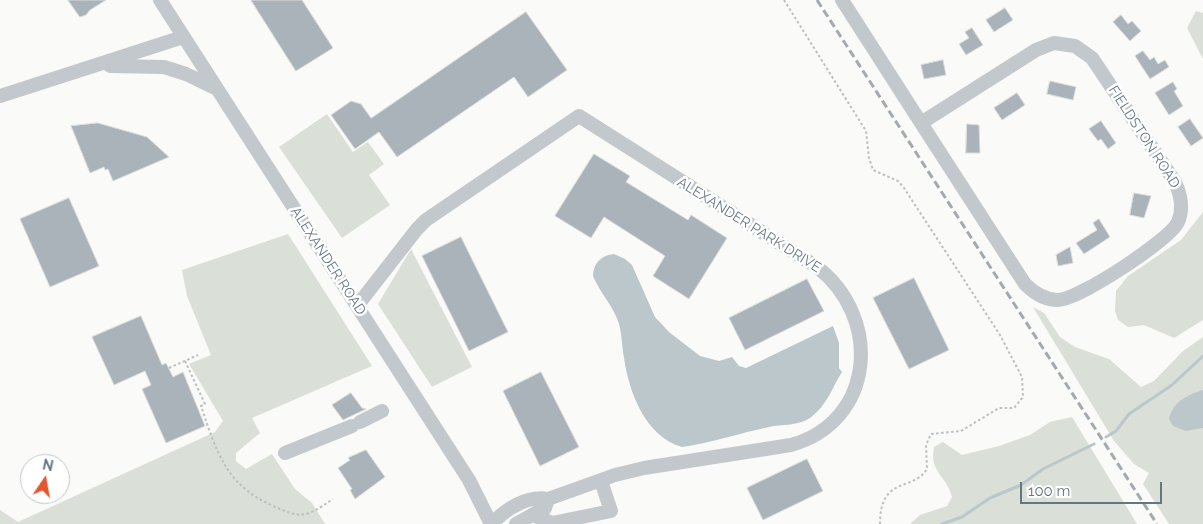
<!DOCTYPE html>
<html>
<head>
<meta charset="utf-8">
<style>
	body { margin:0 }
	#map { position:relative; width:1203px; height:524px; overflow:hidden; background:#fafaf8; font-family:Raleway,sans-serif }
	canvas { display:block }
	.north { position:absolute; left:20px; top:454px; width:50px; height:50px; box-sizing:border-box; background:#fff; border:1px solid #c1c8cd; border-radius:50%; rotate:12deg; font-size:14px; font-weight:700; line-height:20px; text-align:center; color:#657683 }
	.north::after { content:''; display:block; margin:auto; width:18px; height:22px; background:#e4572e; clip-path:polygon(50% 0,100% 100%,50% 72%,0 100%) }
	.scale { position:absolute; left:1020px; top:482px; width:142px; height:22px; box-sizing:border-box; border:2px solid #657683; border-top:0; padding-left:6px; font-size:15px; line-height:18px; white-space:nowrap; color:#657683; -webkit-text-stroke:4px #fff; paint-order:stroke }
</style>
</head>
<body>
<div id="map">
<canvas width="1203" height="524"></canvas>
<div class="north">N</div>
<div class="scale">100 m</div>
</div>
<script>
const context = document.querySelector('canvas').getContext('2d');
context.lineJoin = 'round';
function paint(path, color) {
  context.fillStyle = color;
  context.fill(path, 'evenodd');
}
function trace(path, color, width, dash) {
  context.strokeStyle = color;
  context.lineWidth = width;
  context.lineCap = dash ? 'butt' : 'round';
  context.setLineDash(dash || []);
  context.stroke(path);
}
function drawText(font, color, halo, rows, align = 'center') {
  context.font = font + ' Raleway,sans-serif';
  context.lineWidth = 5;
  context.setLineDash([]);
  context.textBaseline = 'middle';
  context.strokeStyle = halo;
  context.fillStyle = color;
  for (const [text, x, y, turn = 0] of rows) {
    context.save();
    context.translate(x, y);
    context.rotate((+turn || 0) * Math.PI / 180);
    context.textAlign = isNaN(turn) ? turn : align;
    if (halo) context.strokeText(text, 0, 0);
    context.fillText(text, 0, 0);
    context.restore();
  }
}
paint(new Path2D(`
	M 1196,11 L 1203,13 L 1203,59 L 1187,28 Z
	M 327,114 L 353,152 L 368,142 L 384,164 L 369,175 L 390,205 L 342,238 L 279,147 Z
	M 1203,212 L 1203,320 L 1174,338 L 1144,325 L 1128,327 L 1118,320 L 1115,311 L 1116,291 L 1128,276 L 1181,240 Z
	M 288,234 L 372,366 L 252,418 L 260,433 L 236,453 L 236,461 L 246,469 L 272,454 L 295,489 L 312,503 L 325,524 L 0,524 L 0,510 L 18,522 L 215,432 L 223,421 L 189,364 L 211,355 L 187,296 L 182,270 Z
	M 411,249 L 472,367 L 432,387 L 378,304 Z
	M 1033,307 L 1044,313 L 1060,337 L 1075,347 L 1109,359 L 1141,387 L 1154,381 L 1183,351 L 1203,337 L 1203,524 L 1169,524 L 1143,484 L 1149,473 L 1134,464 L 1114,441 Z
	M 1072,417 L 1137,524 L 910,524 L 920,515 L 947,506 L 952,497 C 947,476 929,472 934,447 L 943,442 L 962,455 L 999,446 L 1030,435 L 1050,422 Z`), '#dadfd7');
paint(new Path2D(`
	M 614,254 L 625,259 L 632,265 L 655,317 L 669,332 L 700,356 L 719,361 L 732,357 L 739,366 L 746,368 L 833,326 L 839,343 L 839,368 L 842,372 C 831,389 829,403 810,418 C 799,426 782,424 769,427 C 740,433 711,443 682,447 C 646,437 629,393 624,358 C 622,347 622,335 619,324 C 614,307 600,293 593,276 C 593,263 602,255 614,254 Z
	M 1203,390 L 1203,428 L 1186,431 L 1173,426 L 1169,419 C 1173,401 1188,395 1203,390 Z`), '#bbc7cb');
trace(new Path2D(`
	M 1106,437 L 1116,431 L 1129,414 L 1172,385 L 1203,356
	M 942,524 L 962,517 L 990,498 L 1021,485 L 1043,469 L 1094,444`), '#bbc7cb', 3);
const building = new Path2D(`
	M 68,0 L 106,0 L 90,10 L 86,15 L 80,17 Z
	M 251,0 L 302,0 L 333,48 L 296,71 Z
	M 1005,8 L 1013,20 L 994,32 L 986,20 Z
	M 526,12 L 567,70 L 528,97 L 514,77 L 397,157 L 379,132 L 355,149 L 331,115 L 351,101 L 361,104 L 371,118 Z
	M 1121,15 L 1128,24 L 1132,21 L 1141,31 L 1130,41 L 1113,22 Z
	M 972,28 L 983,45 L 966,55 L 959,44 L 969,38 L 965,32 Z
	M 1143,51 L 1150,60 L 1154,57 L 1158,64 L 1165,60 L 1169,67 L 1150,79 L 1135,56 Z
	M 943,60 L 946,75 L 924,79 L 921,65 Z
	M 1050,81 L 1076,87 L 1073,100 L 1047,94 Z
	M 1173,82 L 1177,89 L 1174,91 L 1183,106 L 1169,115 L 1155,93 Z
	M 1017,93 L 1025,105 L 1002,120 L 994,108 Z
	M 1190,119 L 1203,138 L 1191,146 L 1178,127 Z
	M 1101,121 L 1116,143 L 1108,149 L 1101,139 L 1098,141 L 1089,129 Z
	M 98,123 L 147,137 L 169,157 L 113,181 L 108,169 L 105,170 L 104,167 L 90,173 L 71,126 Z
	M 967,124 L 979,125 L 980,153 L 966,153 Z
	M 594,154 L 630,176 L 626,182 L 688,220 L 691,215 L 727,238 L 689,299 L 653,276 L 665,256 L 604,217 L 591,238 L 555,216 Z
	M 1134,193 L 1151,196 L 1144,218 L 1130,215 Z
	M 69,198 L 99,266 L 50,287 L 20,219 Z
	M 1099,219 L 1110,237 L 1084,254 L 1076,243 L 1097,230 L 1093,223 Z
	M 461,237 L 508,332 L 469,351 L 422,256 Z
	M 1070,247 L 1073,263 L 1058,266 L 1056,255 Z
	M 914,278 L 949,350 L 909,369 L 873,298 Z
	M 807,279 L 824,311 L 745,350 L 729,318 Z
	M 141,316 L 162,365 L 166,363 L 173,377 L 183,372 L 205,426 L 166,443 L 142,389 L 151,385 L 145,371 L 114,385 L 92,337 Z
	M 541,372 L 579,447 L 540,466 L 503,391 Z
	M 351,393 L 362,408 L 366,409 L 343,420 L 332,405 Z
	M 366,450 L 385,477 L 355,499 L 350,490 L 352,489 L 338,468 L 350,460 L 348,458 Z
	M 807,459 L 823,491 L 763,520 L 747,488 Z`);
paint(building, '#aab3b9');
trace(building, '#dcdcda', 1);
trace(new Path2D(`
	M 784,0 L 866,131 L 869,158 L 873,170 L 898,181 L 904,188 L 1000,335 L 1022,377 L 1023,397 L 1014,408 L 999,408 L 961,431 L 931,434 L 926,445 L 927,469 C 913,492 880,475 880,524
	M 185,361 L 205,404 L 201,406 C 216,450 225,484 271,505 C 301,519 305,518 333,499
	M 169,368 L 198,355`), '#bbbfc2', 2, [2.5, 2.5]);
trace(new Path2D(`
	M 160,0 L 469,480 L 491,524
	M 842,0 L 921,123
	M 1054,43 L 1075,46 L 1092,58 L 1175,182 C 1181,195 1184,208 1178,222 C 1170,240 1078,300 1058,300 C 1045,300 1034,293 1025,284 L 921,123 L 1036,50 Z
	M 110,66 L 164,67 L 186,74 L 215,88
	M 0,96 L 183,37
	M 357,306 L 417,229 L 426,220 L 579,116 L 817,267 C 882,317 876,421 791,445 L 644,468 L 615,475 L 548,499 C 528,495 505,509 492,524
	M 360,422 L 382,411
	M 285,453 L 352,426
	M 533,515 L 552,523 L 611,511 L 601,481
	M 516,524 L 545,508 L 548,499`), '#c3c8cc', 14);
trace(new Path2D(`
	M 817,0 L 1157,524`), '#a2aab0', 3, [8, 4]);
drawText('14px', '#657683', '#fff', [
	["FIELDSTON ROAD",1144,137,57],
	["ALEXANDER PARK DRIVE",749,225,32],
	["ALEXANDER ROAD",328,261,57]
]);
</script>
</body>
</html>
